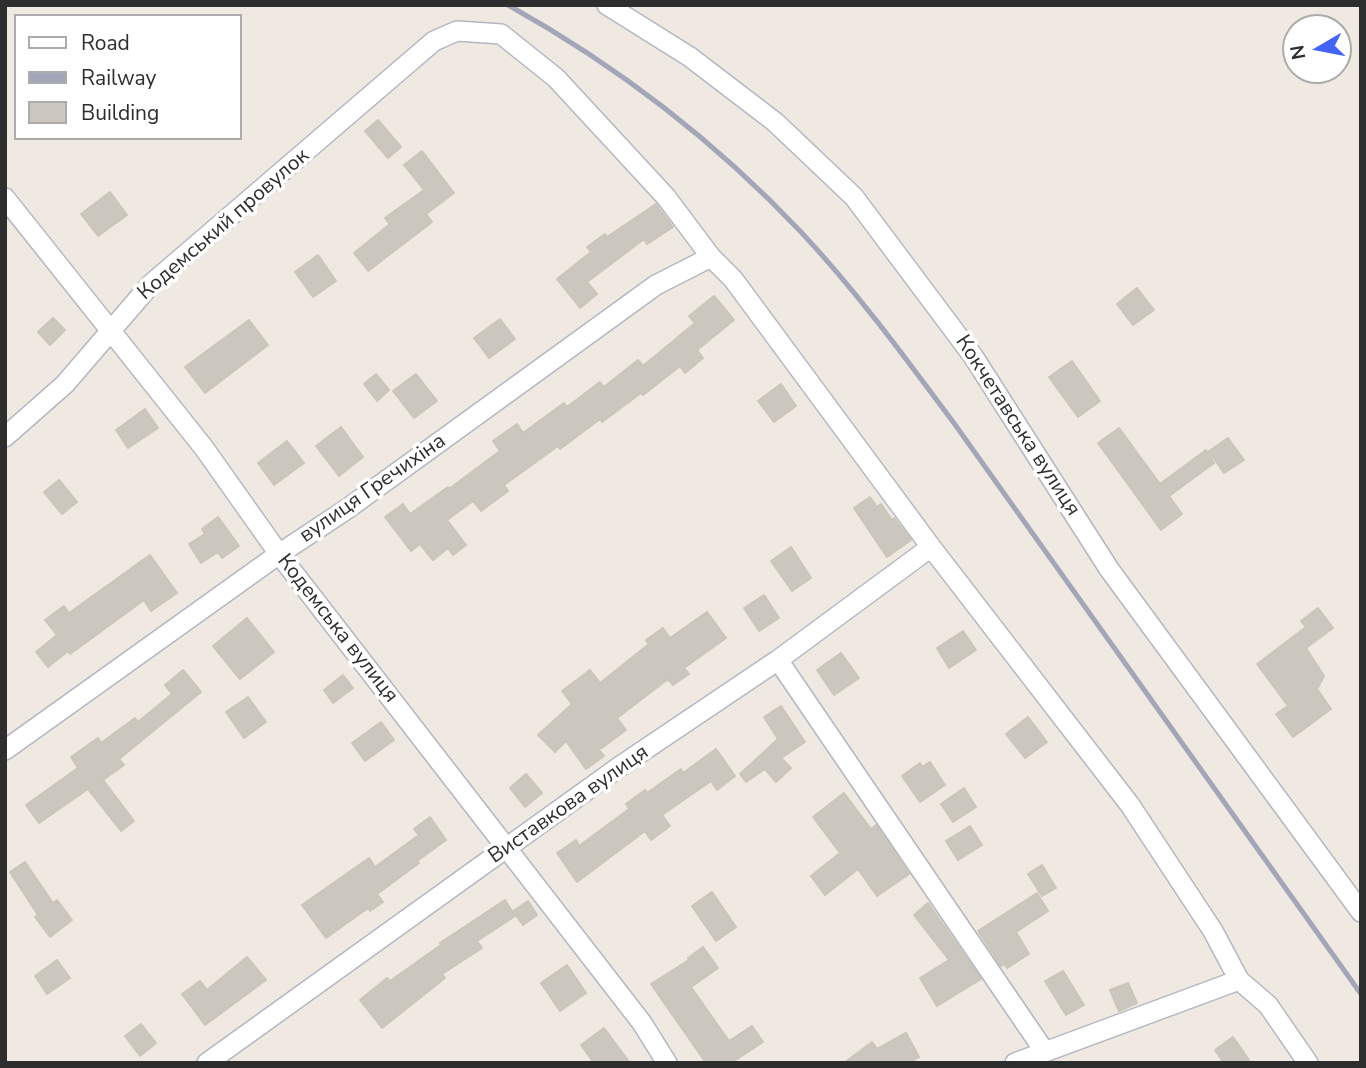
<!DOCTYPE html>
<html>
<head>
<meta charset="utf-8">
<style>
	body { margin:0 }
	#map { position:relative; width:1366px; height:1068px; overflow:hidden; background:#efe9e1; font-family:"Nunito Sans",sans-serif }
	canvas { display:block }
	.frame { position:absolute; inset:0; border:7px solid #2e2e2e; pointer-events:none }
	.legend { position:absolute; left:14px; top:14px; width:228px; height:126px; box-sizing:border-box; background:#fff; border:2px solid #ababab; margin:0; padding:9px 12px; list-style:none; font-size:21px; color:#2e2e2e }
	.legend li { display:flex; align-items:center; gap:14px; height:35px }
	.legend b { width:35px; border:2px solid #ababab }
	.north { position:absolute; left:1282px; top:14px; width:70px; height:70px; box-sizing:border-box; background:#fff; border:2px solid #ababab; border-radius:50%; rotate:260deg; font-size:19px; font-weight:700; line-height:28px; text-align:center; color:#2e2e2e }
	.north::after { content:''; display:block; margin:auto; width:24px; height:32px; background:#4264fb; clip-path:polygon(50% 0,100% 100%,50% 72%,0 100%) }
</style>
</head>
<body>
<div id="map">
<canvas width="1366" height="1068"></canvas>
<div class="frame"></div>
<ul class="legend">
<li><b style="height:9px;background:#fff"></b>Road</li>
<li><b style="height:9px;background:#a3a6b8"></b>Railway</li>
<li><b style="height:19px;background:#cbc7bf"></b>Building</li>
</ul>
<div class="north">N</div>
</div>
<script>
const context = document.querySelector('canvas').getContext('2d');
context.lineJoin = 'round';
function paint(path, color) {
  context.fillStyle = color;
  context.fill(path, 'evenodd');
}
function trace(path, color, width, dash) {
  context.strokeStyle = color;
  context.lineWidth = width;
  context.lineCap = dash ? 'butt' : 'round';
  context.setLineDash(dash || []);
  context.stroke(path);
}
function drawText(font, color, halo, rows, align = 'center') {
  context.font = font + ' "Nunito Sans",sans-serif';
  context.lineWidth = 7;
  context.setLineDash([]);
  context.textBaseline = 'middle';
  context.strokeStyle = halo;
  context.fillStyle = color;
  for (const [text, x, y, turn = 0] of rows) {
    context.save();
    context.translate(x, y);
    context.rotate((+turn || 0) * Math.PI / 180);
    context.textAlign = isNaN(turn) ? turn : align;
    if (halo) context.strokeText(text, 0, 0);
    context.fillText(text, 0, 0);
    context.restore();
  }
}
const building = new Path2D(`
	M 378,120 L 401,147 L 388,158 L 365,131 Z
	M 422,151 L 454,193 L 426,214 L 432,222 L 368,271 L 354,253 L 390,224 L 385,218 L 424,190 L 404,165 Z
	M 110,192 L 127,215 L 98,236 L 81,214 Z
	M 656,204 L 673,227 L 647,244 L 644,239 L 587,282 L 597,294 L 580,308 L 557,279 L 591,252 L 587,247 L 605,234 L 607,237 Z
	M 318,255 L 336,281 L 313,297 L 295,272 Z
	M 1137,288 L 1154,310 L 1133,325 L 1117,304 Z
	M 714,296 L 734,320 L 697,350 L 703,358 L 685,373 L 680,366 L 643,395 L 641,393 L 602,422 L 600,419 L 560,449 L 558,446 L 504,485 L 508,491 L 481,511 L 473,501 L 447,520 L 466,545 L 453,555 L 448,548 L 433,560 L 420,544 L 411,551 L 385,517 L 403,504 L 410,514 L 448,487 L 449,489 L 500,451 L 493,441 L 517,424 L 523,433 L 564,403 L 567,407 L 600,382 L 604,387 L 638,360 L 643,366 L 695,323 L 689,316 Z
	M 53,318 L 65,330 L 50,345 L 38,332 Z
	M 500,319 L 515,339 L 489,358 L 474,338 Z
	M 249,320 L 268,345 L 205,393 L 185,367 Z
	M 1072,361 L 1100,401 L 1078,417 L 1049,377 Z
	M 376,374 L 389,390 L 377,401 L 364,384 Z
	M 416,374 L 437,401 L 414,418 L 393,391 Z
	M 781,384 L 796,406 L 774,422 L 758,401 Z
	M 145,409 L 158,428 L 128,448 L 116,430 Z
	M 341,427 L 363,457 L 339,476 L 316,446 Z
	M 1119,428 L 1160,484 L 1206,450 L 1214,463 L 1169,496 L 1182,514 L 1161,530 L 1098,443 Z
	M 1228,438 L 1244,460 L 1224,473 L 1209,451 Z
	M 287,441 L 304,463 L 274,485 L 258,463 Z
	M 59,480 L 77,502 L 62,514 L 44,492 Z
	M 870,497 L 877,507 L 881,504 L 892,520 L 894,518 L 911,540 L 887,557 L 854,508 Z
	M 218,517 L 239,546 L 222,558 L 218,552 L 201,563 L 189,544 L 205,534 L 202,529 Z
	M 791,547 L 811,578 L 792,591 L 771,561 Z
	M 150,555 L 177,593 L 151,611 L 144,600 L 70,654 L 68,651 L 48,667 L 36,652 L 57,635 L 45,620 L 64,606 L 69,613 Z
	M 764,595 L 779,618 L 759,631 L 744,608 Z
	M 1318,608 L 1333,628 L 1306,648 L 1324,676 L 1317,689 L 1331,709 L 1293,737 L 1276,714 L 1288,706 L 1257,664 L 1306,627 L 1301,621 Z
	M 707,612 L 726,638 L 684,668 L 689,674 L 673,685 L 668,679 L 617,718 L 626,730 L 599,750 L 604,756 L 586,769 L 566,741 L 555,752 L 538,735 L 572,704 L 562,691 L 590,670 L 600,683 L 649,644 L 646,640 L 663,628 L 670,638 Z
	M 247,618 L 274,652 L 240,679 L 213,646 Z
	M 963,631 L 976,650 L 949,668 L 937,648 Z
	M 841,653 L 859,678 L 834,695 L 817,670 Z
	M 183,670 L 201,692 L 119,759 L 124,765 L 103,780 L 134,821 L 121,831 L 88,789 L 39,823 L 26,805 L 78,768 L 71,757 L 98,738 L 101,743 L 135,718 L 138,722 L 172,694 L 165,685 Z
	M 343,675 L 353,688 L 333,703 L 324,690 Z
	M 248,697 L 266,722 L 244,738 L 226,712 Z
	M 781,706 L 805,742 L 781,758 L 791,768 L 776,782 L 765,769 L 746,782 L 740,774 L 778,739 L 764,717 Z
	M 1028,717 L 1047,742 L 1025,758 L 1006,734 Z
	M 381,722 L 394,740 L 365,761 L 352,743 Z
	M 716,749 L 735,776 L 717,790 L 711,781 L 662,815 L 670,826 L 651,840 L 645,831 L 577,882 L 557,853 L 576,840 L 579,846 L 629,809 L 626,804 L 645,790 L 647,793 L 681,769 L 683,773 Z
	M 930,762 L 945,785 L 920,802 L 902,776 L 920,763 L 922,767 Z
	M 526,774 L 542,793 L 525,807 L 510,788 Z
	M 964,788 L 976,807 L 953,822 L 941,804 Z
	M 844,793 L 871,829 L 876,825 L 909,874 L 877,896 L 858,869 L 825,895 L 811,876 L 840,853 L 813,817 Z
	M 430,817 L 446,840 L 417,861 L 419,863 L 377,894 L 383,902 L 370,911 L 368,908 L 326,938 L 302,905 L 369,858 L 375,867 L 419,835 L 414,829 Z
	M 970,826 L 982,845 L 958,860 L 946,841 Z
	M 25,862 L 53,903 L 57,900 L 72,920 L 50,937 L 35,917 L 38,915 L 10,872 Z
	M 1042,865 L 1056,888 L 1042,896 L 1028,874 Z
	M 712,892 L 736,927 L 716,941 L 692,906 Z
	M 1037,893 L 1048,911 L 1016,932 L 1029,954 L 1007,968 L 1005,964 L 1001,966 L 978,931 Z
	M 505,900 L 515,916 L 477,941 L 482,948 L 442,974 L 445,978 L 382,1028 L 360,1000 L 387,978 L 390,981 L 441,945 L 440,943 Z
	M 528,901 L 537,915 L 523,925 L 513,911 Z
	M 928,903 L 981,979 L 937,1006 L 920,978 L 949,960 L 914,915 Z
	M 703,947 L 718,968 L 691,987 L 729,1041 L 752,1026 L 763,1042 L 731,1063 L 706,1063 L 651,984 L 689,960 L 688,958 Z
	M 247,957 L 266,980 L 205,1025 L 182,994 L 200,981 L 207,990 Z
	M 57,960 L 70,978 L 47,994 L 35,976 Z
	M 567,965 L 586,993 L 560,1011 L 541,983 Z
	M 1063,971 L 1084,1005 L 1066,1015 L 1045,981 Z
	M 1128,983 L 1137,1003 L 1119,1011 L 1110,990 Z
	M 141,1024 L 156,1043 L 140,1056 L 125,1036 Z
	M 604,1028 L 630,1063 L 594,1063 L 581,1045 Z
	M 906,1033 L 919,1057 L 908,1063 L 844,1063 L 872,1042 L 877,1049 Z
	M 1233,1037 L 1251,1063 L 1224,1063 L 1215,1050 Z`);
paint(building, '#cbc7bf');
trace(building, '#cbc5ba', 2);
const street = new Path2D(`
	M 607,5 L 690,57 L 775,122 L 854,197 L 973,356 L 1109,569 L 1361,912
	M 5,198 L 204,448 L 279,554 L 642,1023 L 667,1063
	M 5,437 L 65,384 L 151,284 L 434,41 L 457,31 L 501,34 L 556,78 L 666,197 L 711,257 L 733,279 L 931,547 L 1130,805 L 1213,931 L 1239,980 L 1268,1005 L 1308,1063
	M 778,660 L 1045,1052
	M 5,750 L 279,554 L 347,509 L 656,285 L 711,257
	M 207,1063 L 619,767 L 778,660 L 931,547
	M 1015,1063 L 1239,980`);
trace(street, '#b4b7c1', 22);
trace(street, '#fff', 19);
trace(new Path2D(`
	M 508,5 C 616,65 716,142 801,232 C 858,293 907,360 956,426 L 1361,994`), '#a3a6b8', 5);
drawText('21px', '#2e2e2e', '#fff', [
	["Кодемський провулок",224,225,-41],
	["Кокчетавська вулиця",1017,426,57],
	["вулиця Гречихіна",373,489,-35],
	["Кодемська вулиця",337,629,52],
	["Виставкова вулиця",569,805,-35]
]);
</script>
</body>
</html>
